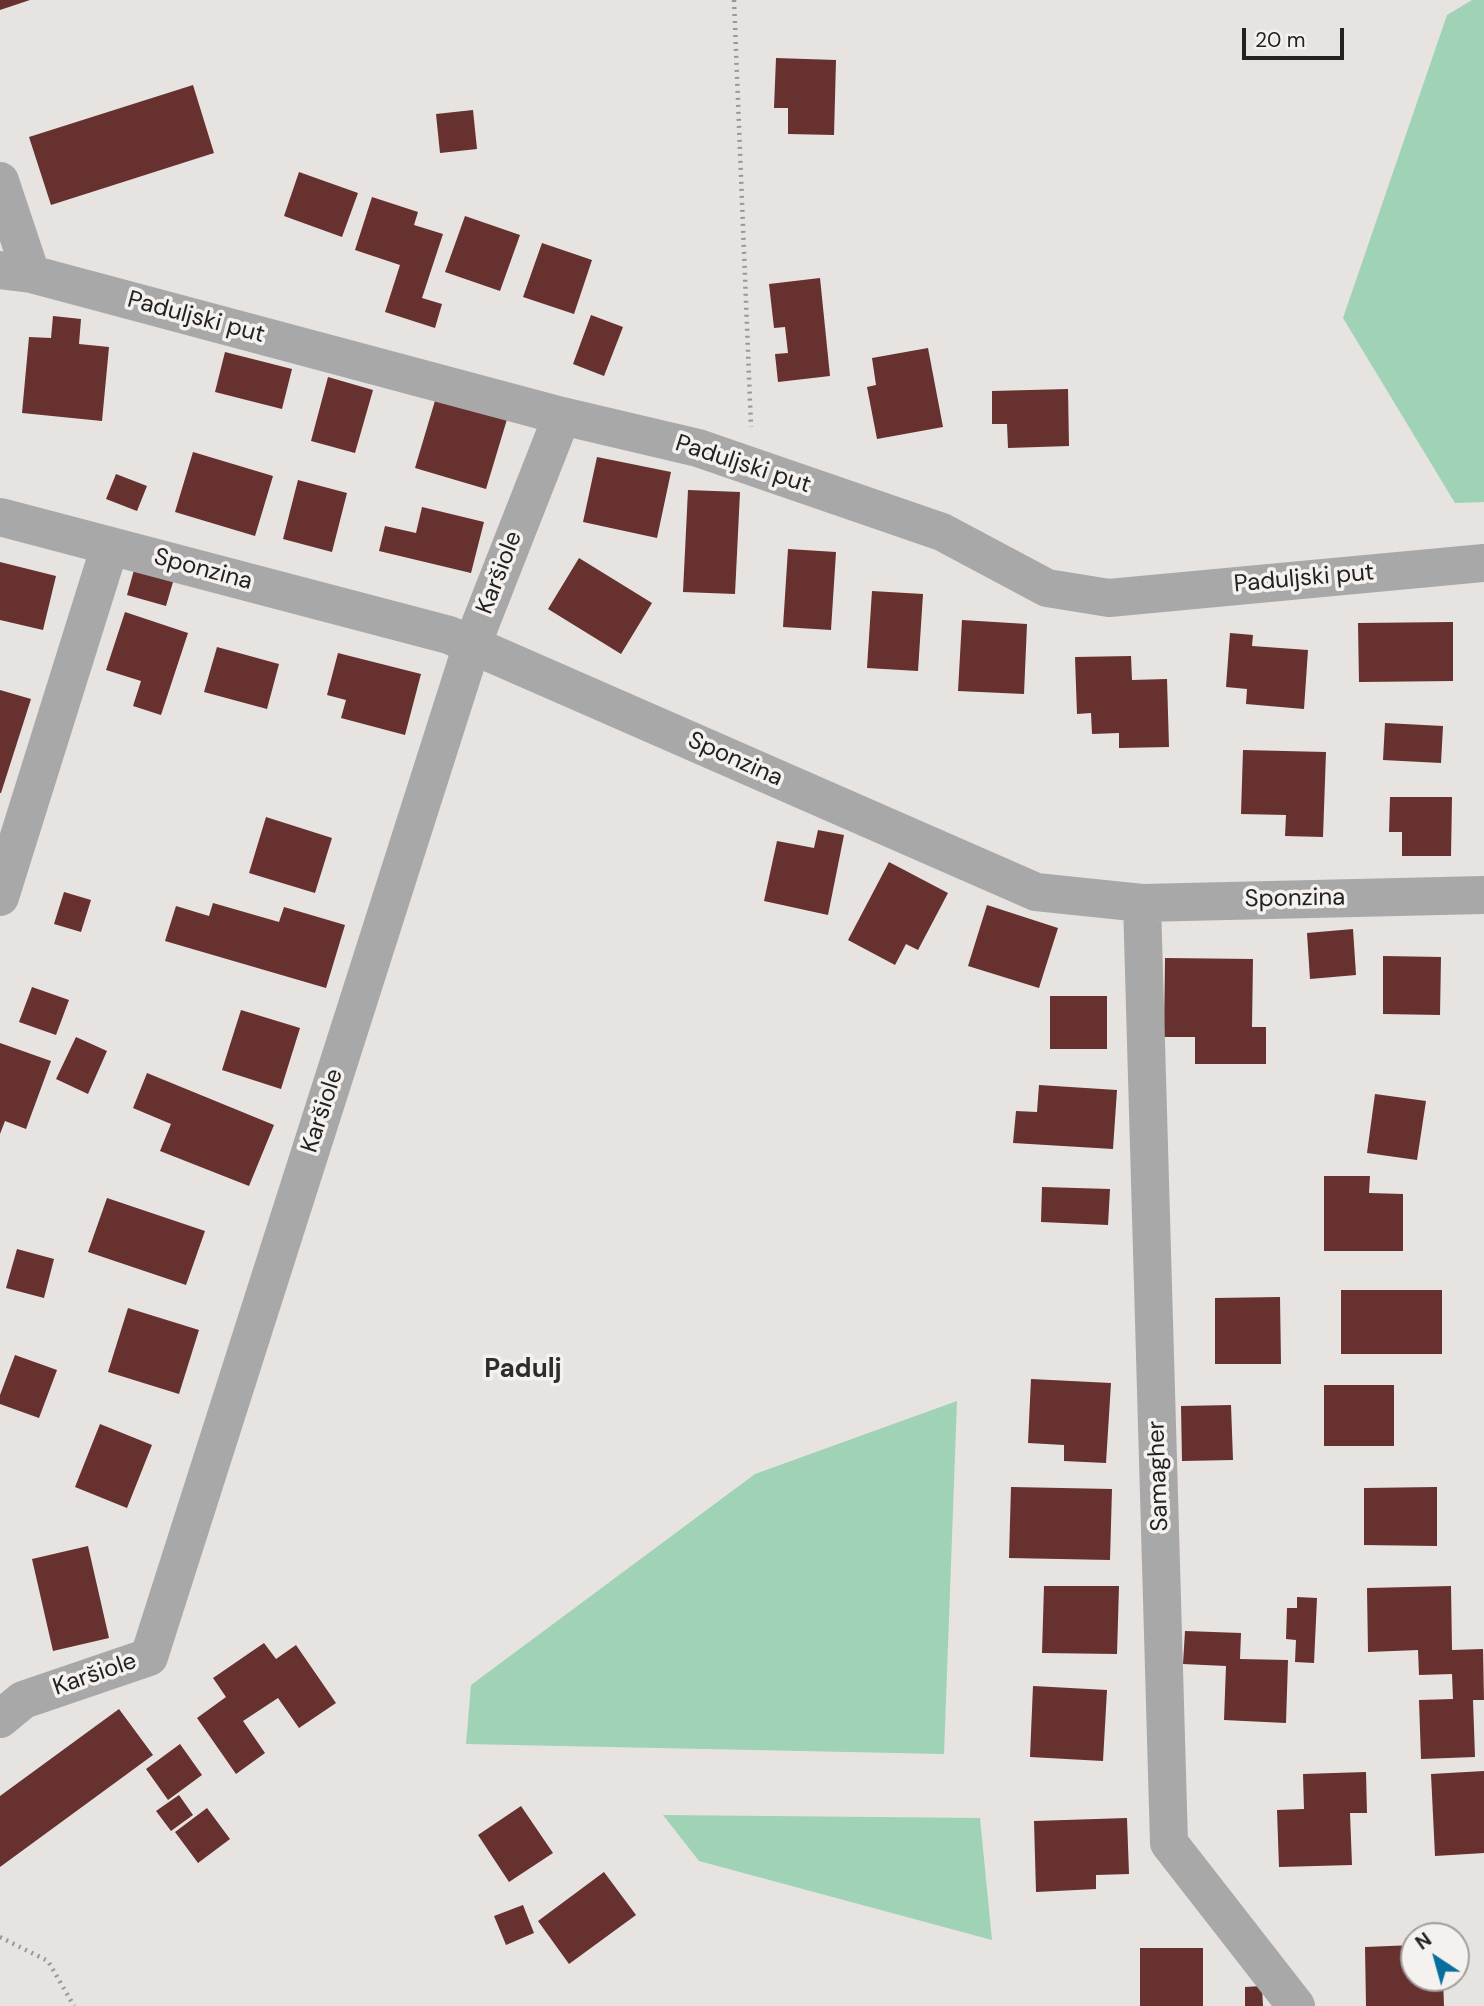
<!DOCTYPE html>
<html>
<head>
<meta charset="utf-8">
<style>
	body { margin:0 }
	#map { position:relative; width:1484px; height:2006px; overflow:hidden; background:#e6e3e1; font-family:"DM Sans",sans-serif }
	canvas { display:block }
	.north { position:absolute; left:1400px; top:1922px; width:70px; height:70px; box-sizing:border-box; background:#f4f1ee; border:2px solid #a19e9c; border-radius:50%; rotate:324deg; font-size:19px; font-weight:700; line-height:28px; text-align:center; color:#242221 }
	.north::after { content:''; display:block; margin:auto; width:24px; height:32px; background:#086f9c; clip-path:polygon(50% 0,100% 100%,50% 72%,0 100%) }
	.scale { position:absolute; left:1242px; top:28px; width:102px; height:32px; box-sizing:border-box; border:4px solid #242221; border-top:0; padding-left:9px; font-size:21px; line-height:24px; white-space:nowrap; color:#242221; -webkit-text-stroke:5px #f4f1ee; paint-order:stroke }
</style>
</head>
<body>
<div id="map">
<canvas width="1484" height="2006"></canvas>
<div class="north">N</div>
<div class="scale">20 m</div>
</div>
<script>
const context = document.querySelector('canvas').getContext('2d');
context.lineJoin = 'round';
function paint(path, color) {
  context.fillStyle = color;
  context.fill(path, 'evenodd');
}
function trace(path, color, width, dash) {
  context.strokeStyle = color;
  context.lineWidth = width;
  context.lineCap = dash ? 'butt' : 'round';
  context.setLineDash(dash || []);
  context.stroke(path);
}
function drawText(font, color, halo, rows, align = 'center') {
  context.font = font + ' "DM Sans",sans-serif';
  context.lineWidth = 7;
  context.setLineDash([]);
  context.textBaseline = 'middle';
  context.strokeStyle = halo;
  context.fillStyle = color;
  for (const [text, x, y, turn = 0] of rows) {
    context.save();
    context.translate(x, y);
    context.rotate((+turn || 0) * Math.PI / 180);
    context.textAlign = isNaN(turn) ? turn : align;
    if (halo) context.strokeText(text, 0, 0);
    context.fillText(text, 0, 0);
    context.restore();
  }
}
paint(new Path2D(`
	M 1472,0 L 1484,0 L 1484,502 L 1455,503 L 1343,318 L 1447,15 Z
	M 957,1401 L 944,1754 L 466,1744 L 471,1685 L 755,1474 Z
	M 663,1815 L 980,1818 L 992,1940 L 699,1861 Z`), '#a0d2b6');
paint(new Path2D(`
	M 0,0 L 30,0 L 0,10 Z
	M 776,58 L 836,60 L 834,135 L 788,134 L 788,108 L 774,108 Z
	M 193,85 L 214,153 L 51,205 L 29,137 Z
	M 473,110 L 477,149 L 440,153 L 436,114 Z
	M 299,172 L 358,193 L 342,237 L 284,216 Z
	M 372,197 L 418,212 L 414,225 L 443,234 L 422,298 L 442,304 L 435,328 L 385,312 L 400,265 L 355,250 Z
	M 465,216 L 520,235 L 500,291 L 445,272 Z
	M 542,243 L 592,260 L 574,314 L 523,297 Z
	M 820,278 L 830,376 L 778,382 L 775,354 L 788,353 L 785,327 L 774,328 L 769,284 Z
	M 591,315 L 623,327 L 604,376 L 573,364 Z
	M 53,316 L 81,319 L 79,344 L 109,347 L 102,421 L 22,413 L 29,337 L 51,338 Z
	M 928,348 L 943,427 L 877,439 L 867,387 L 876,385 L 872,358 Z
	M 225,352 L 292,369 L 282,409 L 215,392 Z
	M 328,377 L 373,390 L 355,453 L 311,441 Z
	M 1068,389 L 1069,446 L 1008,448 L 1007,424 L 992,424 L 992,391 Z
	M 437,394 L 508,416 L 486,489 L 415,468 Z
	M 193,452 L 273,476 L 255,536 L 175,512 Z
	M 597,457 L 671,472 L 657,538 L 583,522 Z
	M 116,474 L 147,486 L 137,511 L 106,499 Z
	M 298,480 L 347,493 L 332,552 L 283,539 Z
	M 688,490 L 740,492 L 735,594 L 683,592 Z
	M 422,507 L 484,522 L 471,573 L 379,551 L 385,526 L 416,533 Z
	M 788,549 L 836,552 L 831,630 L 783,627 Z
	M 579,558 L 652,603 L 621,654 L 548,609 Z
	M 0,562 L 56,576 L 43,630 L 0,620 Z
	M 134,570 L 173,582 L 166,606 L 127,595 Z
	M 872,591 L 923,594 L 918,671 L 867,668 Z
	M 125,612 L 188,633 L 161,715 L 133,706 L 141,681 L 106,670 Z
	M 962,620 L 1027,624 L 1024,694 L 958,691 Z
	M 1453,622 L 1453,681 L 1359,682 L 1358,623 Z
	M 1230,633 L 1253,635 L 1252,646 L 1308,650 L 1304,709 L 1246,704 L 1247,689 L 1226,687 Z
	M 217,647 L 279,664 L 267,709 L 204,692 Z
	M 338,653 L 421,674 L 405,735 L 341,718 L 346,700 L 327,695 Z
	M 1131,656 L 1132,680 L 1167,679 L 1169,747 L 1119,748 L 1119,733 L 1092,734 L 1091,713 L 1077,714 L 1075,657 Z
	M 0,690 L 31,699 L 1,793 L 0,793 Z
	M 1385,723 L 1443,726 L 1441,763 L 1383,760 Z
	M 1243,750 L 1326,752 L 1323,837 L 1285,836 L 1286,815 L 1241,814 Z
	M 1390,797 L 1452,797 L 1451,856 L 1402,856 L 1402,832 L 1389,832 Z
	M 266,817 L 332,838 L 315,893 L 249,873 Z
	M 818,830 L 844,835 L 828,915 L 764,901 L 777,841 L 814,848 Z
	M 889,862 L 948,893 L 918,950 L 906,944 L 895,965 L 848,940 Z
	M 64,892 L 91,900 L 81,932 L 54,924 Z
	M 213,903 L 279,922 L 284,907 L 345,925 L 326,988 L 165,941 L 176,906 L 209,916 Z
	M 987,905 L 1058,928 L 1039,988 L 968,966 Z
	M 1353,929 L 1356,975 L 1310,979 L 1307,933 Z
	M 1383,956 L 1441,957 L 1440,1015 L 1383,1014 Z
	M 1165,958 L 1253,959 L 1252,1027 L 1266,1027 L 1266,1064 L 1195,1064 L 1195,1037 L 1164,1037 Z
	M 32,987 L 69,1000 L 56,1035 L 19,1022 Z
	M 1050,996 L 1107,996 L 1107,1049 L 1050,1049 Z
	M 241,1010 L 300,1028 L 281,1089 L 222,1070 Z
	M 76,1037 L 107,1051 L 88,1094 L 56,1079 Z
	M 0,1043 L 51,1061 L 26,1129 L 5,1121 L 0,1134 Z
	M 147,1073 L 274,1125 L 249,1186 L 160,1151 L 171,1124 L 133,1108 Z
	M 1039,1085 L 1117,1090 L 1113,1149 L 1013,1143 L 1016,1111 L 1037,1112 Z
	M 1375,1094 L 1426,1101 L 1417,1160 L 1367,1153 Z
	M 1324,1176 L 1370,1176 L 1369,1193 L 1403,1194 L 1403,1251 L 1324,1251 Z
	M 1042,1187 L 1110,1189 L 1108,1225 L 1041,1222 Z
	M 107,1198 L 205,1231 L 186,1285 L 88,1252 Z
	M 17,1249 L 54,1259 L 44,1298 L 6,1288 Z
	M 1341,1290 L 1442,1290 L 1442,1354 L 1341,1354 Z
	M 1280,1297 L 1281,1364 L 1215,1364 L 1215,1298 Z
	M 128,1308 L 199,1330 L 179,1394 L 108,1372 Z
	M 15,1355 L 57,1370 L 39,1418 L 0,1404 L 0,1395 Z
	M 1031,1379 L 1111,1383 L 1106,1463 L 1064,1461 L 1064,1445 L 1028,1443 Z
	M 1324,1385 L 1394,1385 L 1394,1446 L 1324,1446 Z
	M 1231,1405 L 1233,1460 L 1182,1461 L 1181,1406 Z
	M 100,1424 L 152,1445 L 127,1508 L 75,1487 Z
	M 1011,1487 L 1112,1489 L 1110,1560 L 1009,1558 Z
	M 1437,1487 L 1437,1546 L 1364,1545 L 1364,1488 Z
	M 88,1546 L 109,1638 L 53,1651 L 32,1559 Z
	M 1044,1586 L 1119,1586 L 1117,1654 L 1042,1653 Z
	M 1451,1586 L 1452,1650 L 1483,1649 L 1484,1700 L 1473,1700 L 1475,1757 L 1421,1759 L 1419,1700 L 1453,1699 L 1452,1674 L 1419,1675 L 1418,1650 L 1368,1652 L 1367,1588 Z
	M 1297,1597 L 1317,1598 L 1314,1663 L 1295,1662 L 1296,1640 L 1286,1639 L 1287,1608 L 1297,1608 Z
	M 1185,1631 L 1241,1633 L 1240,1659 L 1288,1660 L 1286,1723 L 1224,1720 L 1226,1666 L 1183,1664 Z
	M 264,1643 L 276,1659 L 296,1645 L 336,1703 L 299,1728 L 278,1698 L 243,1721 L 265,1753 L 236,1774 L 197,1718 L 226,1697 L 213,1678 Z
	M 1033,1686 L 1107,1690 L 1103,1761 L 1030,1757 Z
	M 119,1709 L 153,1755 L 0,1867 L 0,1796 Z
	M 180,1744 L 202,1775 L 168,1800 L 146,1769 Z
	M 1484,1771 L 1484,1853 L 1435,1856 L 1431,1774 Z
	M 1366,1772 L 1367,1813 L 1350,1813 L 1352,1865 L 1279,1867 L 1277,1810 L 1304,1809 L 1303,1774 Z
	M 179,1795 L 193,1815 L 171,1831 L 156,1811 Z
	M 521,1806 L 553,1853 L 509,1882 L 478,1835 Z
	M 207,1808 L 230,1839 L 198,1863 L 175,1832 Z
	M 1127,1818 L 1129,1874 L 1096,1875 L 1096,1889 L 1036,1892 L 1034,1821 Z
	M 604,1872 L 636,1915 L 569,1964 L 538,1921 Z
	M 523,1905 L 534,1933 L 506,1945 L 494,1916 Z
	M 1414,1945 L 1414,1978 L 1443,1978 L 1444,2006 L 1366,2006 L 1365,1947 Z
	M 1140,1948 L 1203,1948 L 1203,2006 L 1140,2006 Z
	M 1262,1986 L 1263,2006 L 1245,2006 L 1245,1987 Z`), '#66312e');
trace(new Path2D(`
	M 734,0 L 751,427
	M 0,1937 L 48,1961 L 74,2006`), '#9a9896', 4.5, [2, 5]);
trace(new Path2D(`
	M 0,181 L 31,274
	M 0,270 L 31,274 L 562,416 L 698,448 L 942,532 L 1047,588 L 1109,598 L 1484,563
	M 0,517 L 449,635 L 1036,892 L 1142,903 L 1484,895
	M 0,897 L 110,546
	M 1142,903 L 1169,1843 L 1296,2006
	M 0,1719 L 23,1700 L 149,1657 L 472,645 L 562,416`), '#a9a8a9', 38);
drawText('24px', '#242221', '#f4f1ee', [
	["Paduljski put",196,318,15],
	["Paduljski put",743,465,18],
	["Sponzina",203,570,15],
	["Karšiole",500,573,-69],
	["Paduljski put",1304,579,-5],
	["Sponzina",735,760,24],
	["Sponzina",1295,899,-1],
	["Karšiole",323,1111,-72],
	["Samagher",1159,1476,-92],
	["Karšiole",95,1675,-19]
]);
drawText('bold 26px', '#2f2d2b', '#f4f1ee', [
	["Padulj",523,1370]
]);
</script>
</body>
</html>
